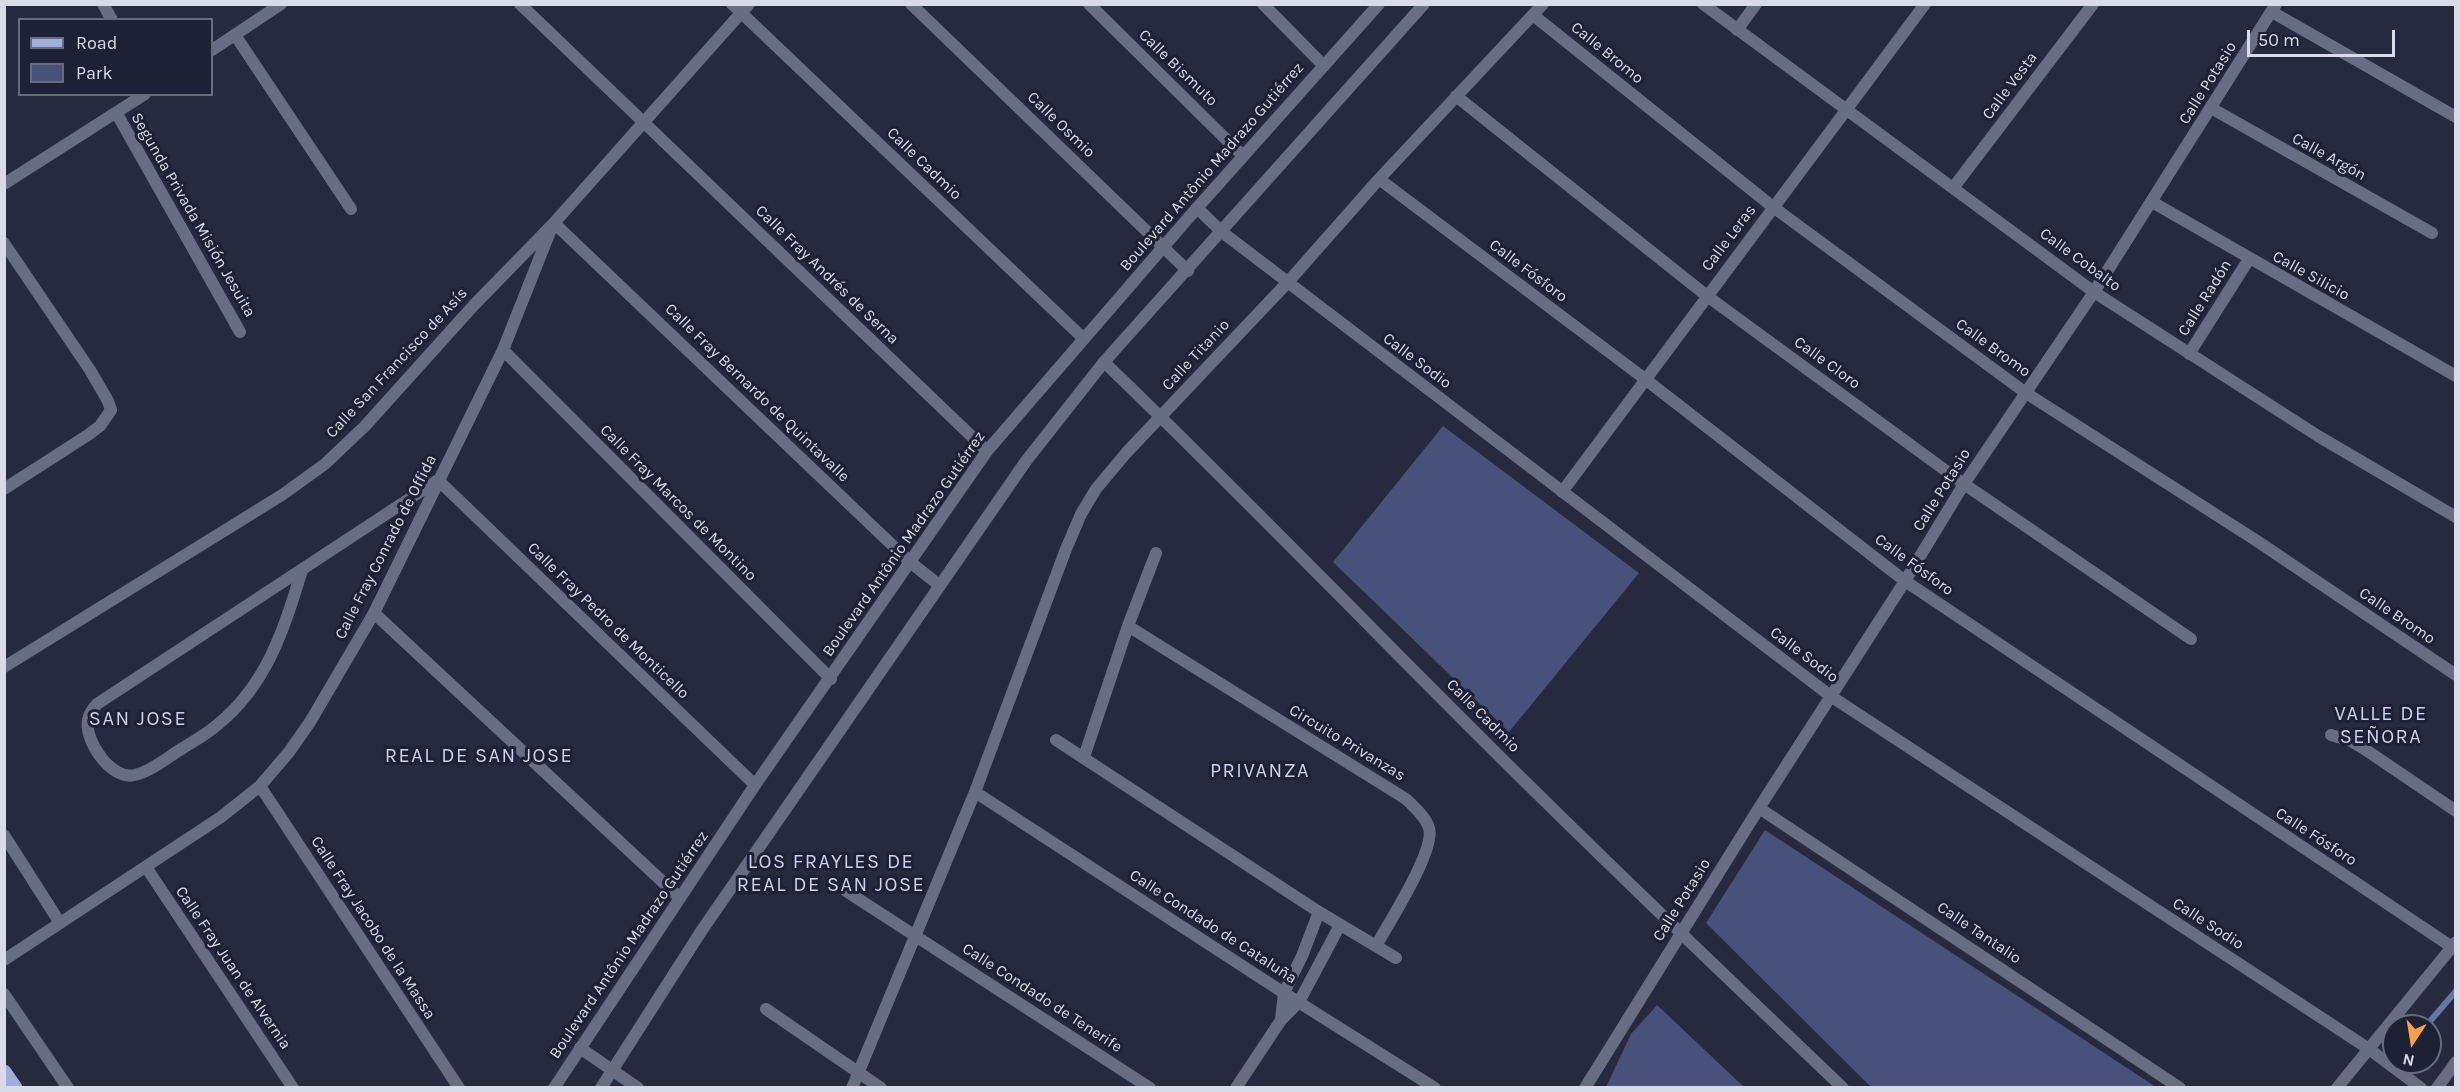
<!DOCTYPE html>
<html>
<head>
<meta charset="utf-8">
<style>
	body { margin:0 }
	#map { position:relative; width:2460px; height:1092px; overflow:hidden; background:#252a3f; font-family:Karla,sans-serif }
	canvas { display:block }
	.frame { position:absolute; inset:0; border:6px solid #d8dcea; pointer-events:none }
	.legend { position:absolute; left:18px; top:18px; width:195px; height:78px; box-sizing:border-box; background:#1c2135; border:2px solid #676c7d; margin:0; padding:8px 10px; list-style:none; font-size:18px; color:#d8dcea }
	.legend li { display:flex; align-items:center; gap:12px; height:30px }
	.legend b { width:30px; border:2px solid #676c7d }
	.north { position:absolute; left:2382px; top:1014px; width:60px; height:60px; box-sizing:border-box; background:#1c2135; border:2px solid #676c7d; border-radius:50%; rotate:192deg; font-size:16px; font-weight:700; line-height:24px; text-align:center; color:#d8dcea }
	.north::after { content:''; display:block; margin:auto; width:21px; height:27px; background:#f8a14a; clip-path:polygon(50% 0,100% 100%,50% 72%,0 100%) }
	.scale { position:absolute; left:2247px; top:30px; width:148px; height:27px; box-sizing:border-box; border:3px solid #d8dcea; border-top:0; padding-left:8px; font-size:18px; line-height:21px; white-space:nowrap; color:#d8dcea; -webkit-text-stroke:4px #1c2135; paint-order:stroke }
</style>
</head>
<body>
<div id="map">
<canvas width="2460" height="1092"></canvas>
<div class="frame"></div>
<ul class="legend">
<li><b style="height:8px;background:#a2aeda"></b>Road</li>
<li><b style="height:16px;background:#47517a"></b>Park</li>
</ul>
<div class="north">N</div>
<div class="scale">50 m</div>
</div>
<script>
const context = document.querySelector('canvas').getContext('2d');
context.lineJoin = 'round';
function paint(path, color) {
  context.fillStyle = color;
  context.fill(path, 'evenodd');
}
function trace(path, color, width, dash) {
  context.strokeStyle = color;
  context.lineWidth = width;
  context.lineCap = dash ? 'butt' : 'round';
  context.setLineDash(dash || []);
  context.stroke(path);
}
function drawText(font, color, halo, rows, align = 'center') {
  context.font = font + ' Karla,sans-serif';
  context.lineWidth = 6;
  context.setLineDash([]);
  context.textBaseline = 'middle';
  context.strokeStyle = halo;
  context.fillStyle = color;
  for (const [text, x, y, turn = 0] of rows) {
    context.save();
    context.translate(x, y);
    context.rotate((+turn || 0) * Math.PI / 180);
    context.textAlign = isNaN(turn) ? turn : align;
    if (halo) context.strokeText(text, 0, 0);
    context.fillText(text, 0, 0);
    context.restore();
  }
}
paint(new Path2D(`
	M 1443,426 L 1639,573 L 1509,732 L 1333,562 Z
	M 1765,830 L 2156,1087 L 1871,1087 L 1706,923 Z
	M 1657,1005 L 1744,1087 L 1606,1087 L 1631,1034 Z`), '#47517a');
trace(new Path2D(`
	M 2426,1026 L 2456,991`), '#6875a5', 6);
trace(new Path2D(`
	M 103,4 L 112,20
	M 520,4 L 987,451
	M 732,4 L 1083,338
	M 911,4 L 1188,271
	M 1089,4 L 1243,156
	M 1263,4 L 1324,66
	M 1703,4 L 2094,292 L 2318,436 L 2456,517
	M 2272,12 L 2456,117
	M 1533,15 L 1773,207 L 2026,393 L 2257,541 L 2456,675
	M 1737,30 L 1756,4
	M 235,35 L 351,209
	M 212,50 L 281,4
	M 1456,96 L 1707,296 L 1964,484 L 2191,639
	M 2211,108 L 2432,233
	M 117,114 L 240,332
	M 1379,179 L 1645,379 L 1905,581 L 2452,947
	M 4,184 L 145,94
	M 1953,188 L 2093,4
	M 2152,202 L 2456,376
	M 1197,208 L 1222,232 L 1832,697 L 2369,1049 L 2421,1088
	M 554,223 L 910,562 L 939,585
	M 4,243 L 90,370 L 108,401 L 111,410 L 100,426 L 88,435 L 4,489
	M 503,350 L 831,679
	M 2189,354 L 2249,259
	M 1104,362 C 1227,480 1345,602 1465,722 C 1589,846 1716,967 1843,1088
	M 1562,492 L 1925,4
	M 302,570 C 284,629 267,685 217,725 C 207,734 194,741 183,748 C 168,757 152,771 135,775 C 111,781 84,740 88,720 C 89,713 93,709 97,704 L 438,480 L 755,785
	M 374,613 L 680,898
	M 1128,626 L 1406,799 C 1413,806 1426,817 1429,828 C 1436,850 1388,924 1376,946
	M 4,667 L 282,495 L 325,464 L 365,426 L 474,305 L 554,223 L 749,4
	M 2331,735 L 2351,741 L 2363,748 L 2456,811
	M 1056,740 L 1319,912 L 1396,958
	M 1084,757 L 1128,626 L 1156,553
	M 260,786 L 459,1088
	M 975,792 L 1284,993 L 1435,1088
	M 1759,808 L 2180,1088
	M 4,835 L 60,923
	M 146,867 L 293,1088
	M 846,891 L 1150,1088
	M 4,960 L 221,817 L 260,786 L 289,752 L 310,722 L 374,613 L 503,350 L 551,229
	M 766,1009 L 881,1088
	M 1281,1020 L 1284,993 L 1302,956 L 1319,912
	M 580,1048 L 638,1088
	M 852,1088 L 975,792 L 1066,549 L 1081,514 L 1096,489 L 1127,452 L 1288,282 L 1379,179 L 1543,4
	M 1236,1088 L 1281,1020 L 1299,1002 L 1340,925
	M 1585,1088 L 1759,808 L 1905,581 L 1964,484 L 2094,292 L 2276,4
	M 2337,1088 L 2456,942
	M 2437,1088 L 2456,1062`), '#676d82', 12);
trace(new Path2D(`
	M 4,994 L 68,1088
	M 554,1088 L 755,785 L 987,451 L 1197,208 L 1379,4
	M 601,1088 L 702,930 L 1026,461 L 1104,362 L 1424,4`), '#676d82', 12);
trace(new Path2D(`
	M 4,1072 L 15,1088`), '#a2aeda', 15);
drawText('16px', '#d8dcea', '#1c2135', [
	["Calle Bromo",1607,53,39],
	["Calle Bismuto",1178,68,44],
	["Calle Potasio",2208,83,-58],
	["Calle Vesta",2010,86,-53],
	["Calle Osmio",1061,125,44],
	["Calle Argón",2329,157,29],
	["Calle Cadmio",924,164,44],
	["Boulevard Antônio Madrazo Gutiérrez",1212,167,-49],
	["Segunda Privada Misión Jesuita",193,215,60],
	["Calle Leras",1729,238,-53],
	["Calle Cobalto",2080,260,36],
	["Calle Fósforo",1528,271,37],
	["Calle Fray Andrés de Serna",827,275,44],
	["Calle Silicio",2311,276,29],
	["Calle Radón",2205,298,-58],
	["Calle Bromo",1993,348,36],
	["Calle Titanio",1196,355,-47],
	["Calle Sodio",1417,361,37],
	["Calle San Francisco de Asís",397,363,-47],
	["Calle Cloro",1827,363,36],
	["Calle Fray Bernardo de Quintavalle",757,393,44],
	["Calle Potasio",1942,490,-58],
	["Calle Fray Marcos de Montino",678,503,45],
	["Boulevard Antônio Madrazo Gutiérrez",904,544,-55],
	["Calle Fray Conrado de Offida",386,547,-63],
	["Calle Fósforo",1914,565,36],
	["Calle Bromo",2397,616,34],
	["Calle Fray Pedro de Monticello",608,621,44],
	["Calle Sodio",1804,655,37],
	["Calle Cadmio",1483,716,45],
	["Circuito Privanzas",1347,743,31],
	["Calle Fósforo",2316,837,33],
	["Calle Potasio",1682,900,-58],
	["Calle Sodio",2208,924,33],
	["Calle Condado de Cataluña",1213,927,33],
	["Calle Fray Jacobo de la Massa",373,928,57],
	["Calle Tantalio",1979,933,34],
	["Boulevard Antônio Madrazo Gutiérrez",629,945,-56],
	["Calle Fray Juan de Alvernia",233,968,56],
	["Calle Condado de Tenerife",1042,998,33]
]);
context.letterSpacing = '1.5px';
drawText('20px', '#cbd3ee', '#1c2135', [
	["VALLE DE",2381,714],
	["SEÑORA",2381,737],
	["SAN JOSE",138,719],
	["REAL DE SAN JOSE",479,756],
	["PRIVANZA",1260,771],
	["LOS FRAYLES DE",831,862],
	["REAL DE SAN JOSE",831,885]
]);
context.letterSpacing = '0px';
</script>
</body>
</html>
